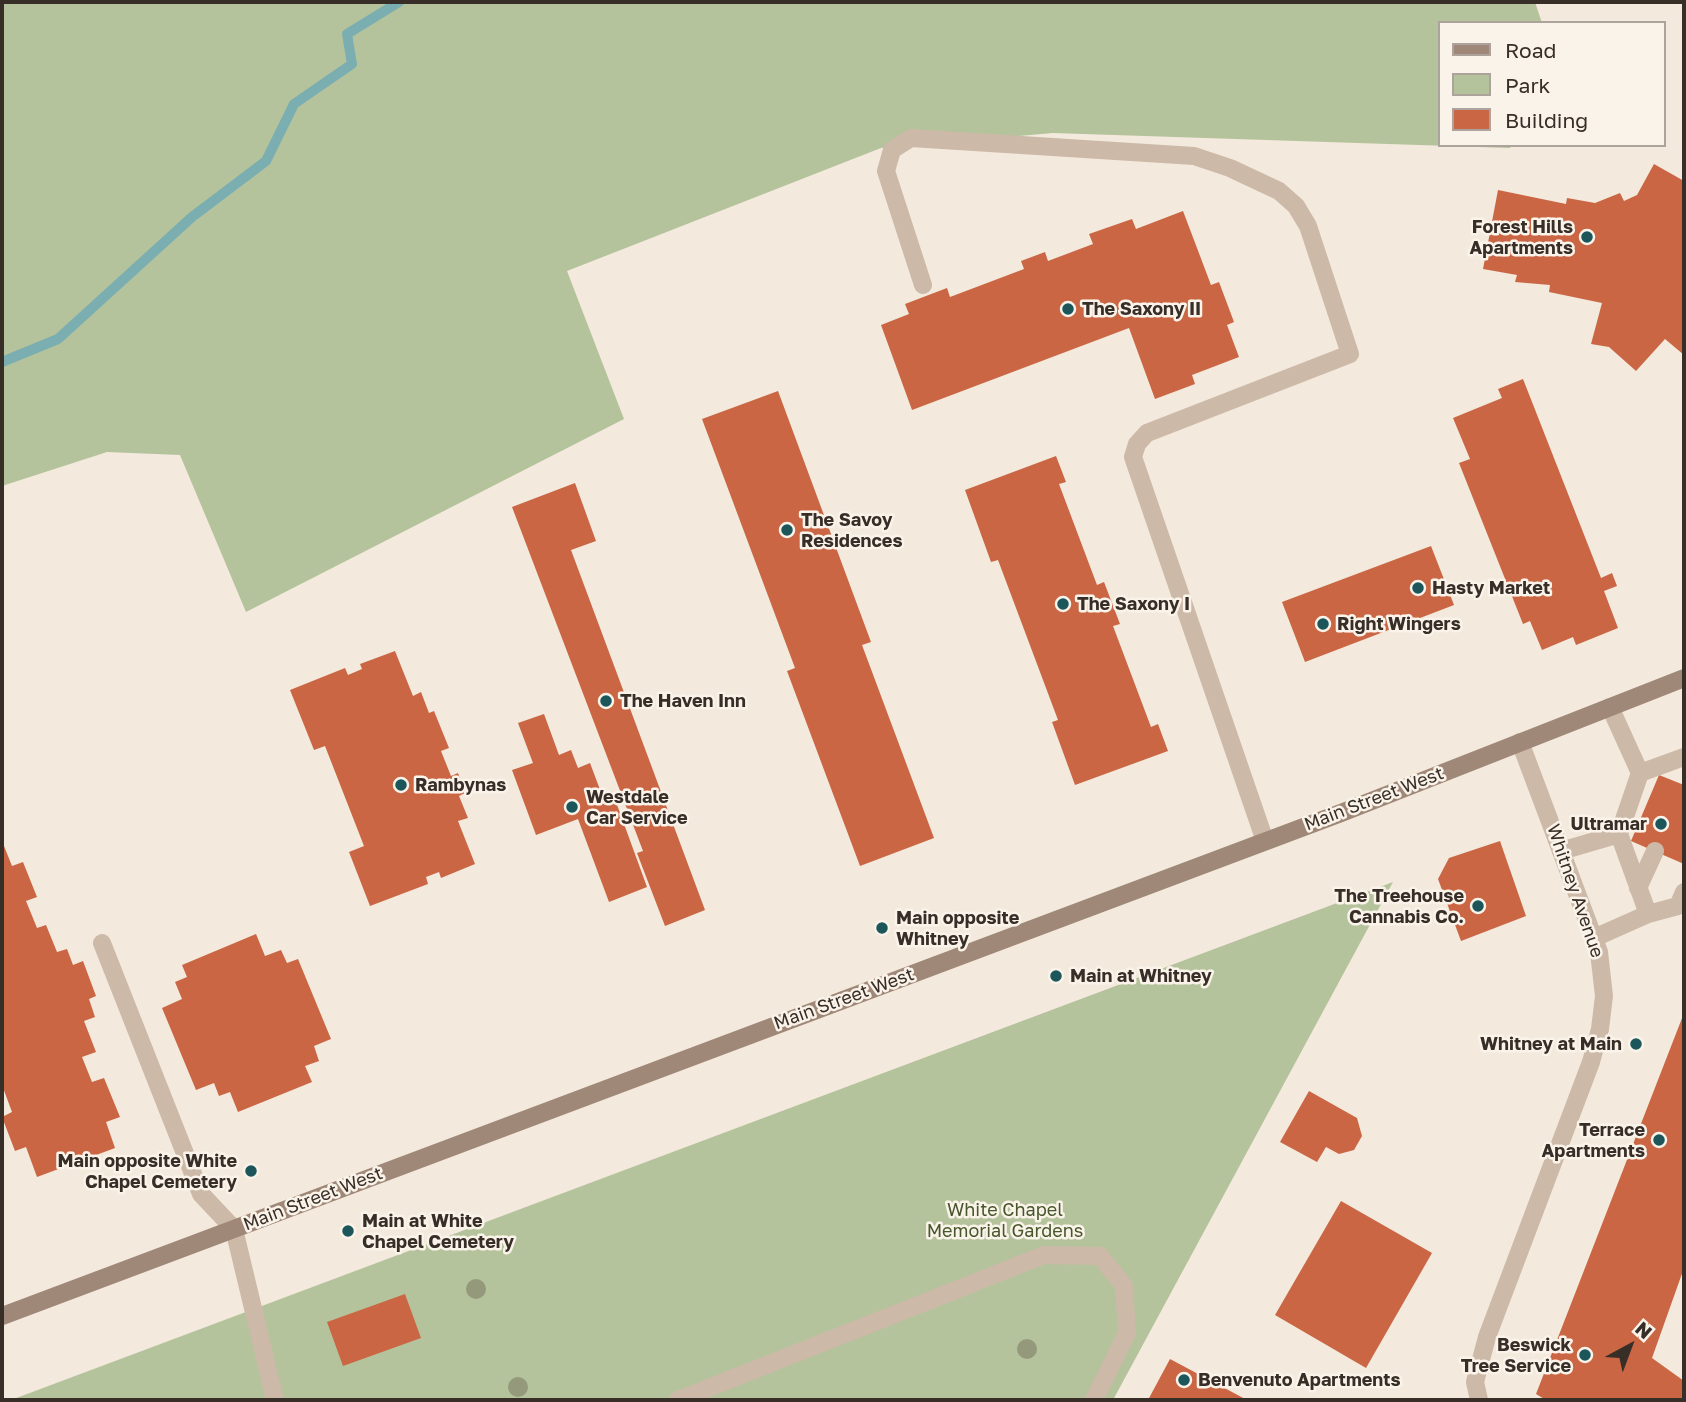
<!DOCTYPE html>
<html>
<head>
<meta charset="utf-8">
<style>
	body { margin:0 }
	#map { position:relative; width:1686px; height:1402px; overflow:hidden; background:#f3e9dc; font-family:"Golos Text",sans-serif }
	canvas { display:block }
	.frame { position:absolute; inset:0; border:4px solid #382e28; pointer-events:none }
	.legend { position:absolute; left:1438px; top:21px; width:228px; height:126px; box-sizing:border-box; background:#faf3e9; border:2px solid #aca49c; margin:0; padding:9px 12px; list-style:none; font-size:21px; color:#382e28 }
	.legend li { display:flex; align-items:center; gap:14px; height:35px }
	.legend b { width:35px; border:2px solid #aca49c }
	.north { position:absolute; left:1595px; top:1311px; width:70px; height:70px; -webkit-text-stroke:5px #faf3e9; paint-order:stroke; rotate:41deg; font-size:19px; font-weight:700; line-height:28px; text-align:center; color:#382e28 }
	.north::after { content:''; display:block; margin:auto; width:24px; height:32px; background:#382e28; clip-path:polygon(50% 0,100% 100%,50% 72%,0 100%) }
</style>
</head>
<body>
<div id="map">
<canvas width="1686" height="1402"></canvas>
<div class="frame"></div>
<ul class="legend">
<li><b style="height:9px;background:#a08879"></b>Road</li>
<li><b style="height:19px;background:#b5c39c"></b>Park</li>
<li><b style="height:19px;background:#ca6644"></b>Building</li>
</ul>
<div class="north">N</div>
</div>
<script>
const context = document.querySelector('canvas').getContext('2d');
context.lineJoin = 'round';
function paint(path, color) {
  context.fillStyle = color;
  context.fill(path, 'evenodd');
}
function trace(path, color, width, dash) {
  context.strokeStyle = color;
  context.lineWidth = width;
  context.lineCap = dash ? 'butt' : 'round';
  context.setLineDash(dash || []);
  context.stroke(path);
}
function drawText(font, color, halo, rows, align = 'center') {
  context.font = font + ' "Golos Text",sans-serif';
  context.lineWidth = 5;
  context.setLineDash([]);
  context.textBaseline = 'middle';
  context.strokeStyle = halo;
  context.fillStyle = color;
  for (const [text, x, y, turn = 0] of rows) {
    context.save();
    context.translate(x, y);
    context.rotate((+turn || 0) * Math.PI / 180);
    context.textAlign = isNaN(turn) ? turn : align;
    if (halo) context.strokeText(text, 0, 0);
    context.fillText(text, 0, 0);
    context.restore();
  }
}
paint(new Path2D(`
	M 2,2 L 1535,2 L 1542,23 L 1439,23 L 1439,145 L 1512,145 L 1510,148 L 1053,133 L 881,148 L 567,271 L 624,419 L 246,612 L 180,455 L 107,452 L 2,486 Z
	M 1393,882 L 1113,1400 L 11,1400 Z`), '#b5c39c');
trace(new Path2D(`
	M 2,362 L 58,339 L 192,217 L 266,161 L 294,104 L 352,64 L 347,34 L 399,2`), '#7aaeb1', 10);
paint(new Path2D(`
	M 1654,164 L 1684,181 L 1684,355 L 1665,339 L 1636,371 L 1609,347 L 1591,344 L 1602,303 L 1549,292 L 1550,285 L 1515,282 L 1517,275 L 1483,269 L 1498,190 L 1566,204 L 1567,198 L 1595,203 L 1620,193 L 1624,201 L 1637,195 Z
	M 1183,211 L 1211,285 L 1219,282 L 1234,322 L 1227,325 L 1239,357 L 1192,375 L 1195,384 L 1155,399 L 1129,328 L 912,410 L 881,325 L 909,314 L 905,304 L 947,288 L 950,297 L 1024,269 L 1021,261 L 1045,252 L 1048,261 L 1093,244 L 1089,234 L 1132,219 L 1136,229 Z
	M 1523,379 L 1601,578 L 1612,573 L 1617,586 L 1604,591 L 1618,628 L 1576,645 L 1573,637 L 1542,650 L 1530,621 L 1523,624 L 1459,463 L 1470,459 L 1453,418 L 1502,398 L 1498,389 Z
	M 778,391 L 871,642 L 862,645 L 934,838 L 860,866 L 787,671 L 795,668 L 702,419 Z
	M 1056,456 L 1066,482 L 1059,484 L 1097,585 L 1104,582 L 1120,624 L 1113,626 L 1151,727 L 1158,724 L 1168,751 L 1075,785 L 1052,722 L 1058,720 L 998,560 L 991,562 L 965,490 Z
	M 575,483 L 596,541 L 571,550 L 705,910 L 665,926 L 637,853 L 643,851 L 512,507 Z
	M 1431,546 L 1454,605 L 1305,662 L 1282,602 Z
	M 395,651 L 413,696 L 421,692 L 429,713 L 434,711 L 449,748 L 441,751 L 451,776 L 458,773 L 465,793 L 459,796 L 468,818 L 458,821 L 475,864 L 441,878 L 439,872 L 426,877 L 428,884 L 370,906 L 349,852 L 364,846 L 325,746 L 314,750 L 290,690 L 345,668 L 348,675 L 362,669 L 360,664 Z
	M 544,714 L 559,755 L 571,750 L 578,768 L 590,763 L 602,795 L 612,791 L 647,887 L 609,902 L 578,819 L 536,835 L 512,770 L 533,763 L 518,723 Z
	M 1659,775 L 1684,785 L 1684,864 L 1631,841 Z
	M 2,841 L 12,866 L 23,862 L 37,897 L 26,901 L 37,928 L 46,925 L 57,952 L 67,949 L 73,965 L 83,961 L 96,996 L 89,999 L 95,1017 L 84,1021 L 96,1052 L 82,1057 L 92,1082 L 104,1078 L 120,1117 L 106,1122 L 115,1148 L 37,1177 L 26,1147 L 15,1151 L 2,1117 L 12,1112 L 2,1085 Z
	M 1500,841 L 1526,916 L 1461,941 L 1438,879 L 1449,858 Z
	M 256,934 L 265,956 L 281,950 L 287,963 L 298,959 L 331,1039 L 314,1046 L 319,1061 L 305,1066 L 312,1082 L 238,1112 L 230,1092 L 219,1096 L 214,1083 L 196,1090 L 162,1008 L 182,999 L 175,982 L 187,977 L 182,965 Z
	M 1684,1013 L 1684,1268 L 1652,1358 L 1684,1381 L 1684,1400 L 1546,1400 L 1536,1394 Z
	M 1309,1091 L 1357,1118 L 1362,1136 L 1354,1150 L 1339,1154 L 1326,1147 L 1317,1162 L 1280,1142 Z
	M 1341,1201 L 1432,1253 L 1366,1368 L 1275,1315 Z
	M 405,1294 L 421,1338 L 343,1366 L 327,1322 Z
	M 1170,1359 L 1247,1400 L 1148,1400 Z`), '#ca6644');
trace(new Path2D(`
	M 923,285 L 886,171 L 892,150 L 911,138 L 1194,156 L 1230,168 L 1279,191 L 1296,206 L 1308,226 L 1350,354 L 1147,433 L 1137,444 L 1133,457 L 1265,841
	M 1640,773 L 1684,757
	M 1619,834 L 1648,914
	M 1561,851 L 1619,834 L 1640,773 L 1610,707
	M 1638,888 L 1655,851
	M 1594,938 L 1648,914 L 1678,906 L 1684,892
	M 102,943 L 201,1194 L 234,1229 L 275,1400
	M 678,1400 L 1044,1255 L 1100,1256 L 1124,1286 L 1127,1333 L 1094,1400`), '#ccb9a8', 18);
trace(new Path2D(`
	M 1479,1400 L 1475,1382 L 1487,1337 L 1591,1062 L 1600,1029 L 1604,996 L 1599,952 L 1520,742`), '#ccb9a8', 18);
trace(new Path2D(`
	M 2,1316 L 1341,813 L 1684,678`), '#a08879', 18);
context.fillStyle = '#94997b';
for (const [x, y] of [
	[476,1289],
	[1027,1349],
	[518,1387]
]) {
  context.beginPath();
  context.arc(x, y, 10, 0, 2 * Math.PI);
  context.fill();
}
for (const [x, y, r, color] of [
	[1587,237,7,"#1c565b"],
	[1068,309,7,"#1c565b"],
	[787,530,7,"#1c565b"],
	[1418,588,7,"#1c565b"],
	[1063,604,7,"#1c565b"],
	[1323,624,7,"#1c565b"],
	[606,701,7,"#1c565b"],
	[401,785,7,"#1c565b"],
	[572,807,7,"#1c565b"],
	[1661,824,7,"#1c565b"],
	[1478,906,7,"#1c565b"],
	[882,928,7,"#1c565b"],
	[1056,976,7,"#1c565b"],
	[1636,1044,7,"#1c565b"],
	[1659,1140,7,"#1c565b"],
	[251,1171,7,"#1c565b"],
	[348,1231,7,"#1c565b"],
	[1585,1355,7,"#1c565b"],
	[1184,1380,7,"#1c565b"]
]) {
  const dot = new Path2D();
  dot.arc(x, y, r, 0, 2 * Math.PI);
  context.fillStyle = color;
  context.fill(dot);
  trace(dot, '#faf3e9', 2.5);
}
drawText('bold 18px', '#382e28', '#faf3e9', [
	["Forest Hills",1573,227,"right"],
	["Apartments",1573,248,"right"],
	["The Saxony II",1082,309],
	["The Savoy",801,520],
	["Residences",801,541],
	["Hasty Market",1432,588],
	["The Saxony I",1077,604],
	["Right Wingers",1337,624],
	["The Haven Inn",620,701],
	["Rambynas",415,785],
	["Westdale",586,797],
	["Car Service",586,818],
	["Ultramar",1647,824,"right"],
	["The Treehouse",1464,896,"right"],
	["Cannabis Co.",1464,917,"right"],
	["Main opposite",896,918],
	["Whitney",896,939],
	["Main at Whitney",1070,976],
	["Whitney at Main",1622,1044,"right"],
	["Terrace",1645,1130,"right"],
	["Apartments",1645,1151,"right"],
	["Main opposite White",237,1161,"right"],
	["Chapel Cemetery",237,1182,"right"],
	["Main at White",362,1221],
	["Chapel Cemetery",362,1242],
	["Beswick",1571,1345,"right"],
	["Tree Service",1571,1366,"right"],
	["Benvenuto Apartments",1198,1380]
], 'left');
drawText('18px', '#382e28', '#faf3e9', [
	["Main Street West",1374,799,-21],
	["Whitney Avenue",1575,891,71],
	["Main Street West",844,999,-20],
	["Main Street West",313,1199,-21]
]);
drawText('18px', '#47572b', '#faf3e9', [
	["White Chapel",1005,1210],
	["Memorial Gardens",1005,1231]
]);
</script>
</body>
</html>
